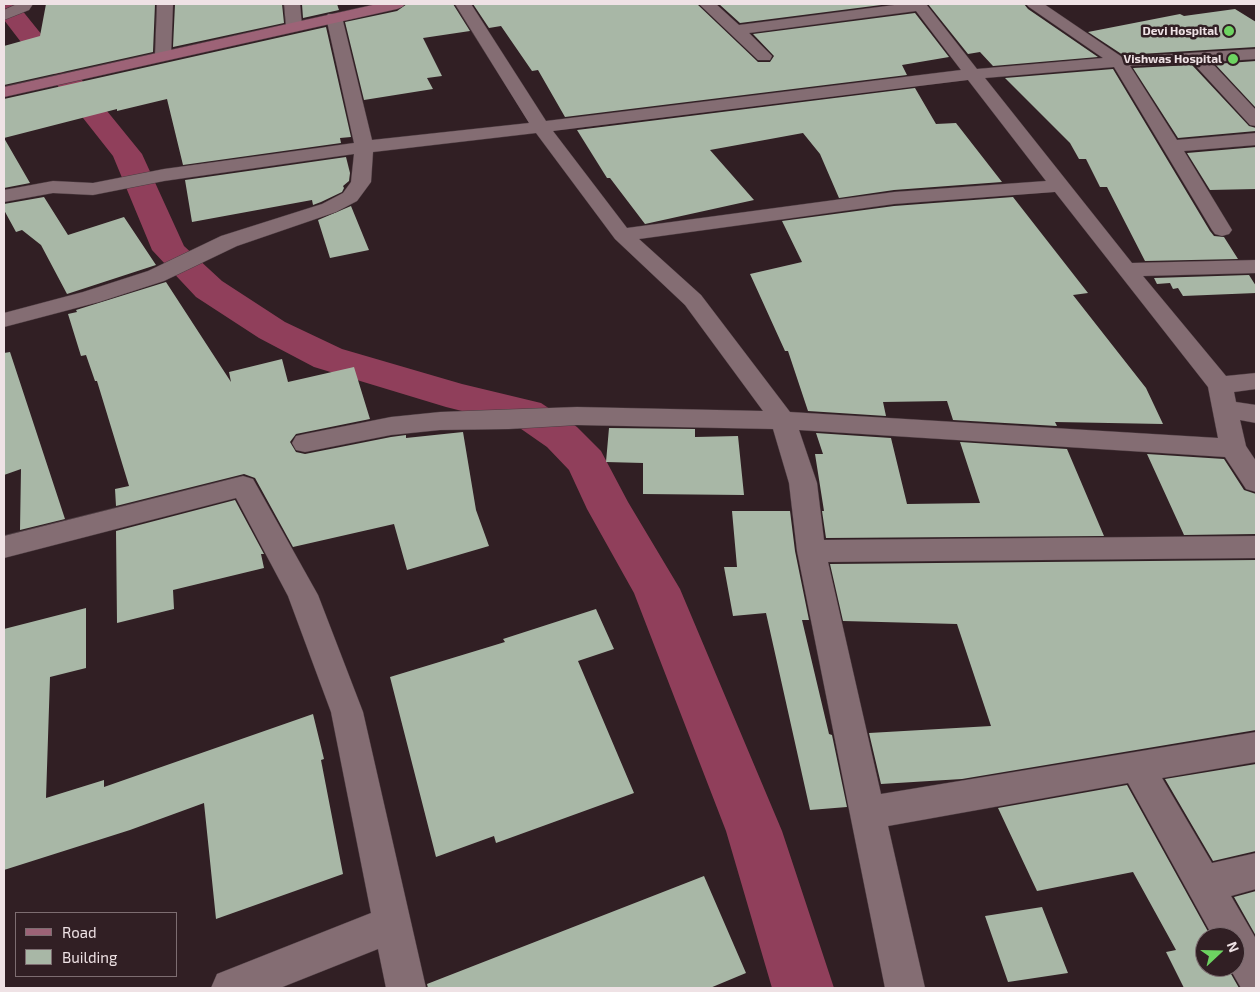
<!DOCTYPE html>
<html>
<head>
<meta charset="utf-8">
<style>
	body { margin:0 }
	#map { position:relative; width:1260px; height:992px; overflow:hidden; background:#311f24; font-family:"Exo 2",sans-serif }
	canvas { display:block }
	.frame { position:absolute; inset:0; border:5px solid #efe2e5; pointer-events:none }
	.legend { position:absolute; left:15px; top:912px; width:162px; height:65px; box-sizing:border-box; background:#311f24; border:1px solid #7d6d71; margin:0; padding:6px 9px; list-style:none; font-size:15px; color:#efe2e5 }
	.legend li { display:flex; align-items:center; gap:10px; height:25px }
	.legend b { width:25px; border:1px solid #7d6d71 }
	.north { position:absolute; left:1195px; top:927px; width:50px; height:50px; box-sizing:border-box; background:#311f24; border:1px solid #7d6d71; border-radius:50%; rotate:69deg; font-size:14px; font-weight:700; line-height:20px; text-align:center; color:#efe2e5 }
	.north::after { content:''; display:block; margin:auto; width:18px; height:22px; background:#6dd361; clip-path:polygon(50% 0,100% 100%,50% 72%,0 100%) }
</style>
</head>
<body>
<div id="map">
<canvas width="1260" height="992"></canvas>
<div class="frame"></div>
<ul class="legend">
<li><b style="height:6px;background:#9d6377"></b>Road</li>
<li><b style="height:14px;background:#a8b7a6"></b>Building</li>
</ul>
<div class="north">N</div>
</div>
<script>
const context = document.querySelector('canvas').getContext('2d');
context.lineJoin = 'round';
function paint(path, color) {
  context.fillStyle = color;
  context.fill(path, 'evenodd');
}
function trace(path, color, width, dash) {
  context.strokeStyle = color;
  context.lineWidth = width;
  context.lineCap = dash ? 'butt' : 'round';
  context.setLineDash(dash || []);
  context.stroke(path);
}
function drawText(font, color, halo, rows, align = 'center') {
  context.font = font + ' "Exo 2",sans-serif';
  context.lineWidth = 5;
  context.setLineDash([]);
  context.textBaseline = 'middle';
  context.strokeStyle = halo;
  context.fillStyle = color;
  for (const [text, x, y, turn = 0] of rows) {
    context.save();
    context.translate(x, y);
    context.rotate((+turn || 0) * Math.PI / 180);
    context.textAlign = isNaN(turn) ? turn : align;
    if (halo) context.strokeText(text, 0, 0);
    context.fillText(text, 0, 0);
    context.restore();
  }
}
paint(new Path2D(`
	M 4,4 L 17,4 L 67,66 L 64,72 L 54,74 L 44,72 L 4,20 Z
	M 71,77 L 81,79 L 142,154 L 184,246 L 222,281 L 285,322 L 342,349 L 462,384 L 541,403 L 577,427 L 601,451 L 628,502 L 680,589 L 782,831 L 834,988 L 772,988 L 726,831 L 634,593 L 587,509 L 569,470 L 547,447 L 514,424 L 446,407 L 314,367 L 259,338 L 196,297 L 152,250 L 113,156 L 57,85 L 61,79 Z`), '#903f5b');
paint(new Path2D(`
	M 46,4 L 155,4 L 153,52 L 4,85 L 4,46 L 40,36 Z
	M 175,4 L 282,4 L 284,23 L 173,47 Z
	M 302,4 L 337,4 L 339,10 L 303,18 Z
	M 407,4 L 453,4 L 470,31 L 423,38 L 442,76 L 427,78 L 433,89 L 364,100 L 345,22 L 397,11 Z
	M 473,4 L 697,4 L 758,62 L 770,62 L 774,56 L 753,34 L 915,13 L 949,57 L 902,65 L 907,75 L 565,117 L 538,70 L 532,71 L 501,26 L 489,28 Z
	M 719,4 L 889,4 L 740,23 Z
	M 928,4 L 1024,4 L 1028,9 L 1098,57 L 993,66 L 980,52 L 968,54 Z
	M 1235,9 L 1256,22 L 1256,47 L 1123,55 L 1088,32 L 1180,14 L 1184,16 Z
	M 326,27 L 351,137 L 340,138 L 341,143 L 183,165 L 167,99 L 117,111 L 117,109 L 4,138 L 4,99 Z
	M 1256,61 L 1256,108 L 1215,64 Z
	M 1192,65 L 1249,126 L 1256,128 L 1256,131 L 1178,138 L 1133,68 Z
	M 1113,69 L 1210,231 L 1214,236 L 1224,237 L 1238,259 L 1145,261 L 1107,187 L 1100,187 L 1086,159 L 1079,159 L 1070,143 L 1005,78 Z
	M 915,88 L 936,124 L 956,123 L 1002,182 L 894,190 L 839,198 L 820,154 L 803,133 L 710,150 L 754,200 L 645,224 L 610,178 L 607,178 L 577,130 Z
	M 4,138 L 30,183 L 4,188 Z
	M 1256,147 L 1256,189 L 1210,190 L 1187,153 Z
	M 346,157 L 350,173 L 349,181 L 343,186 L 344,188 L 342,192 L 321,202 L 313,205 L 312,200 L 192,222 L 185,180 Z
	M 44,197 L 68,235 L 124,217 L 156,265 L 67,294 L 41,245 L 22,230 L 16,232 L 4,210 L 4,204 Z
	M 1013,197 L 1088,293 L 1073,295 L 1146,388 L 1163,424 L 1055,422 L 1057,426 L 953,420 L 947,401 L 883,402 L 886,416 L 808,411 L 788,351 L 785,351 L 750,274 L 802,262 L 782,221 L 894,206 Z
	M 351,206 L 369,250 L 330,258 L 318,220 Z
	M 1249,275 L 1256,286 L 1256,293 L 1183,296 L 1178,288 L 1173,289 L 1170,283 L 1157,284 L 1154,278 Z
	M 166,282 L 231,382 L 229,372 L 282,359 L 288,382 L 354,367 L 370,419 L 296,434 L 290,442 L 296,452 L 305,454 L 391,437 L 406,435 L 406,438 L 463,432 L 476,510 L 489,546 L 407,570 L 394,524 L 293,547 L 255,478 L 244,474 L 116,506 L 115,489 L 129,486 L 97,381 L 95,381 L 86,355 L 81,356 L 68,314 L 77,312 L 76,310 Z
	M 10,352 L 65,519 L 20,530 L 21,469 L 4,475 L 4,353 Z
	M 609,428 L 695,429 L 695,437 L 738,436 L 744,495 L 643,494 L 643,463 L 606,462 Z
	M 816,433 L 891,438 L 907,504 L 980,503 L 960,442 L 1067,449 L 1104,536 L 826,538 L 822,511 L 824,511 L 815,454 L 823,454 Z
	M 1147,454 L 1224,459 L 1244,490 L 1256,494 L 1256,534 L 1184,535 Z
	M 235,500 L 264,554 L 261,554 L 264,568 L 173,590 L 174,609 L 117,623 L 116,531 Z
	M 732,511 L 790,511 L 795,551 L 809,620 L 802,620 L 829,734 L 832,735 L 847,807 L 810,810 L 766,613 L 733,616 L 724,567 L 737,567 Z
	M 1256,560 L 1256,730 L 962,779 L 881,784 L 869,733 L 991,726 L 957,624 L 843,621 L 830,564 Z
	M 86,608 L 86,668 L 50,677 L 46,798 L 104,780 L 104,787 L 313,714 L 324,759 L 321,760 L 343,874 L 216,919 L 204,803 L 130,830 L 4,870 L 4,629 Z
	M 596,609 L 614,649 L 578,661 L 634,793 L 496,843 L 494,836 L 436,857 L 390,677 L 505,642 L 503,639 Z
	M 1256,764 L 1256,851 L 1213,861 L 1165,779 Z
	M 1127,785 L 1211,937 L 1205,937 L 1205,967 L 1227,967 L 1239,988 L 1184,988 L 1166,952 L 1176,950 L 1133,872 L 1037,891 L 998,808 Z
	M 704,876 L 746,973 L 710,988 L 428,988 L 427,984 Z
	M 1256,891 L 1256,936 L 1234,897 Z
	M 1042,907 L 1068,973 L 1008,982 L 985,916 Z`), '#a8b7a6');
const street = new Path2D(`
	M 17,4 L 33,4 L 29,10 L 4,20 L 4,10 Z
	M 157,4 L 173,4 L 171,55 L 169,59 L 157,59 L 155,55 Z
	M 284,4 L 300,4 L 302,26 L 300,29 L 288,29 L 286,26 Z
	M 455,4 L 471,4 L 546,121 L 961,70 L 916,11 L 749,33 L 772,56 L 770,60 L 758,60 L 699,4 L 716,4 L 739,25 L 902,4 L 926,4 L 977,69 L 1103,58 L 1029,7 L 1026,4 L 1044,4 L 1122,57 L 1256,49 L 1256,59 L 1211,62 L 1256,110 L 1256,126 L 1250,125 L 1193,63 L 1130,66 L 1177,140 L 1256,133 L 1256,145 L 1184,151 L 1232,230 L 1229,234 L 1222,236 L 1215,234 L 1212,230 L 1114,67 L 985,78 L 1132,263 L 1256,260 L 1256,273 L 1143,276 L 1226,376 L 1256,373 L 1256,389 L 1234,392 L 1236,402 L 1256,405 L 1256,423 L 1240,420 L 1246,446 L 1256,461 L 1256,492 L 1246,489 L 1225,457 L 799,430 L 817,483 L 824,540 L 1256,536 L 1256,558 L 828,562 L 881,794 L 1256,732 L 1256,762 L 1162,778 L 1212,863 L 1256,853 L 1256,889 L 1231,896 L 1256,939 L 1256,988 L 1241,988 L 1229,967 L 1235,967 L 1235,937 L 1213,937 L 1128,783 L 888,826 L 925,988 L 885,988 L 797,551 L 789,483 L 773,429 L 577,425 L 509,429 L 440,430 L 391,435 L 305,452 L 296,450 L 292,443 L 296,436 L 305,434 L 391,417 L 440,412 L 577,407 L 763,411 L 685,305 L 615,239 L 536,133 L 373,152 L 371,182 L 357,201 L 336,212 L 237,246 L 164,281 L 99,302 L 4,327 L 4,313 L 83,292 L 148,271 L 221,236 L 322,204 L 343,193 L 351,182 L 354,154 L 164,181 L 93,195 L 53,193 L 4,202 L 4,190 L 53,181 L 93,183 L 164,169 L 354,143 L 326,17 L 328,14 L 340,14 L 342,17 L 372,140 L 529,123 ZM 968,80 L 1046,181 L 894,192 L 627,228 L 553,131 ZM 1055,192 L 1208,387 L 1218,438 L 790,412 L 701,295 L 639,239 L 894,204 Z
	M 243,476 L 253,479 L 318,595 L 363,712 L 426,988 L 386,988 L 378,949 L 280,988 L 211,988 L 217,974 L 371,913 L 331,712 L 288,596 L 236,498 L 4,558 L 4,536 Z`);
const secondary = new Path2D(`
	M 377,4 L 405,4 L 402,7 L 397,9 L 4,97 L 4,87 Z`);
trace(street, '#4c3c41', 1);
trace(secondary, '#4c3c41', 1);
paint(street, '#846d73');
paint(secondary, '#9d6377');
for (const [x, y, r, color] of [
	[1229,31,6,"#6dd361"],
	[1233,59,6,"#6dd361"]
]) {
  const dot = new Path2D();
  dot.arc(x, y, r, 0, 2 * Math.PI);
  context.fillStyle = color;
  context.fill(dot);
  trace(dot, '#311f24', 2);
}
drawText('bold 12px', '#efe2e5', '#311f24', [
	["Devi Hospital",1218,31],
	["Vishwas Hospital",1222,59]
], 'right');
</script>
</body>
</html>
